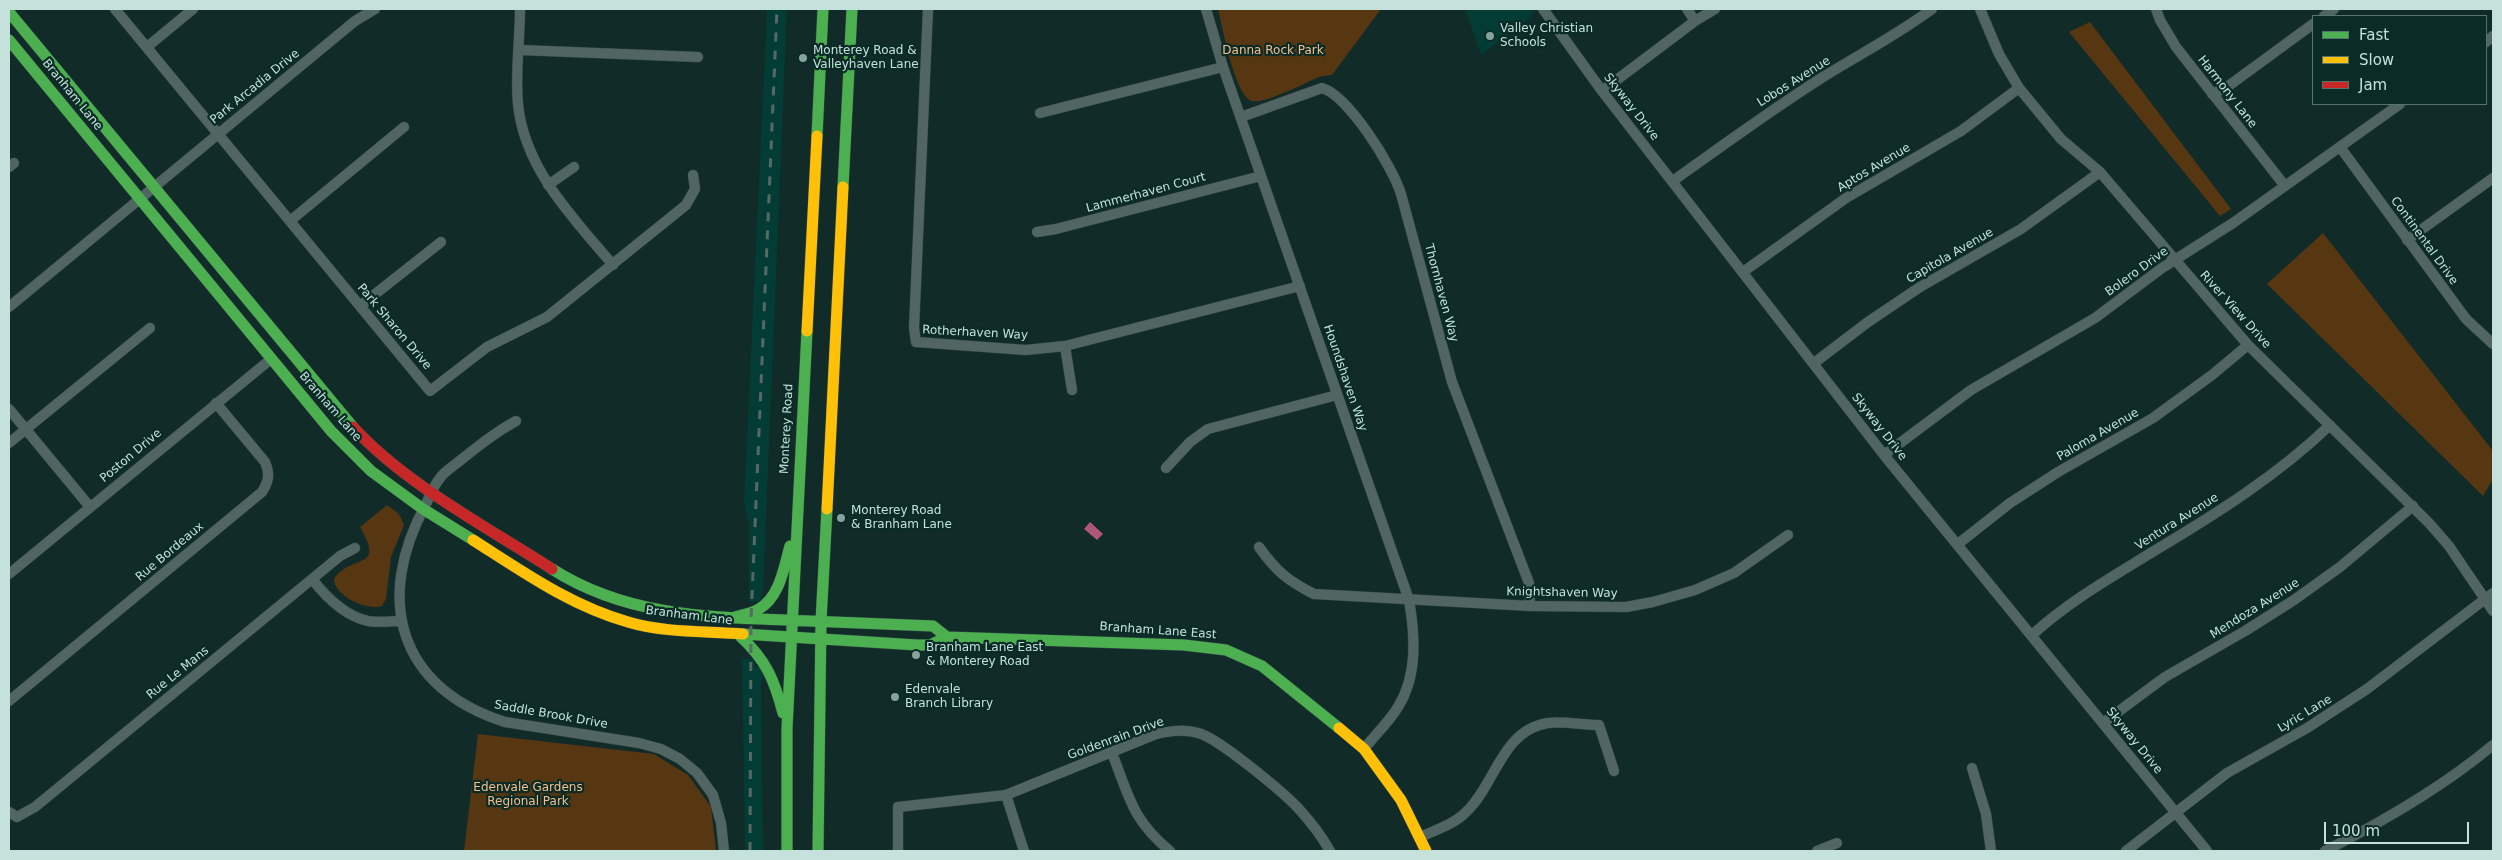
<!DOCTYPE html>
<html>
<head>
<meta charset="utf-8">
<style>
	body { margin:0 }
	#map { position:relative; width:2502px; height:860px; overflow:hidden; background:#102b28; font-family:"DejaVu Sans",sans-serif }
	canvas { display:block }
	.frame { position:absolute; inset:0; border:10px solid #c4e2db; pointer-events:none }
	.legend { position:absolute; left:2312px; top:15px; width:175px; height:90px; box-sizing:border-box; background:#0a2b26; border:1px solid #54746e; margin:0; padding:6px 9px; list-style:none; font-size:15px; color:#c4e2db }
	.legend li { display:flex; align-items:center; gap:10px; height:25px }
	.legend b { width:25px; border:1px solid #54746e }
	.scale { position:absolute; left:2324px; top:822px; width:145px; height:22px; box-sizing:border-box; border:2px solid #c4e2db; border-top:0; padding-left:6px; font-size:15px; line-height:18px; white-space:nowrap; color:#c4e2db; -webkit-text-stroke:4px #0a2b26; paint-order:stroke }
</style>
</head>
<body>
<div id="map">
<canvas width="2502" height="860"></canvas>
<div class="frame"></div>
<ul class="legend">
<li><b style="height:6px;background:#4caf50"></b>Fast</li>
<li><b style="height:6px;background:#ffc107"></b>Slow</li>
<li><b style="height:6px;background:#c62828"></b>Jam</li>
</ul>
<div class="scale">100 m</div>
</div>
<script>
const context = document.querySelector('canvas').getContext('2d');
context.lineJoin = 'round';
function paint(path, color) {
  context.fillStyle = color;
  context.fill(path, 'evenodd');
}
function trace(path, color, width, dash) {
  context.strokeStyle = color;
  context.lineWidth = width;
  context.lineCap = dash ? 'butt' : 'round';
  context.setLineDash(dash || []);
  context.stroke(path);
}
function drawText(font, color, halo, rows, align = 'center') {
  context.font = font + ' "DejaVu Sans",sans-serif';
  context.lineWidth = 4.5;
  context.setLineDash([]);
  context.textBaseline = 'middle';
  context.strokeStyle = halo;
  context.fillStyle = color;
  for (const [text, x, y, turn = 0] of rows) {
    context.save();
    context.translate(x, y);
    context.rotate((+turn || 0) * Math.PI / 180);
    context.textAlign = isNaN(turn) ? turn : align;
    if (halo) context.strokeText(text, 0, 0);
    context.fillText(text, 0, 0);
    context.restore();
  }
}
paint(new Path2D(`
	M 767,9 L 787,9 L 763,591 L 760,601 L 749,602 L 749,524 L 744,502 Z
	M 1465,9 L 1537,9 L 1531,14 L 1532,16 L 1481,55 Z
	M 742,658 L 754,660 L 754,666 L 759,667 L 764,674 L 761,683 L 763,851 L 745,851 Z`), '#023c35');
paint(new Path2D(`
	M 1218,9 L 1381,9 L 1332,75 C 1313,76 1309,83 1293,89 C 1282,93 1264,103 1252,101 C 1235,97 1222,25 1218,9 Z
	M 2090,22 L 2231,209 L 2220,216 L 2069,32 Z
	M 2323,233 L 2493,451 L 2493,479 L 2483,496 L 2267,284 Z
	M 387,505 L 399,514 L 404,525 L 391,557 L 386,599 L 382,606 C 367,611 334,596 334,579 C 351,553 386,572 360,527 Z
	M 478,734 L 654,754 L 688,775 L 711,807 L 716,851 L 464,851 Z`), '#573712');
paint(new Path2D(`
	M 1090,522 L 1103,534 L 1097,540 L 1084,529 Z`), '#ad5874');
const street = new Path2D(`
	M 115,9 L 430,391 L 487,347 L 547,317 L 686,205 L 695,189 L 693,175
	M 520,9 C 520,40 515,73 518,104 C 524,168 573,218 613,265
	M 928,9 L 914,328 L 916,342 L 1026,350 L 1065,346 L 1300,286
	M 1206,9 L 1223,67 L 1409,600 C 1415,635 1418,675 1398,707 C 1389,722 1375,735 1364,749
	M 1543,9 L 1602,91 L 1884,455 L 2207,851
	M 1687,9 L 1695,21
	M 1980,9 L 1999,54 L 2019,88 L 2061,139 L 2100,172 L 2248,345 L 2429,523 L 2449,546 L 2493,611
	M 2156,9 L 2160,20 L 2176,47 L 2285,186
	M 2324,16 L 2334,9
	M 2486,42 L 2493,36
	M 147,47 L 193,9
	M 520,50 L 698,57
	M 1602,91 L 1695,21 L 1715,9
	M 2212,94 L 2227,87 L 2313,24
	M 1040,113 L 1223,67
	M 1241,117 L 1322,88 C 1348,95 1393,167 1401,194 L 1452,382 L 1529,583 L 1530,606
	M 2340,147 L 2466,319 L 2493,344
	M 9,167 L 14,163
	M 1673,181 C 1723,145 1771,110 1823,77 C 1860,54 1897,35 1932,9
	M 548,185 L 574,167
	M 290,221 L 404,127
	M 1037,232 L 1056,229 L 1261,176
	M 2407,240 L 2493,178
	M 1743,272 L 1846,198 L 1961,131 L 2019,88
	M 360,306 L 441,242
	M 9,307 L 355,21 L 375,9
	M 1065,346 L 1072,390
	M 1814,363 L 1868,322 L 1920,287 L 2021,229 L 2100,172
	M 9,409 L 90,507
	M 516,421 C 494,433 477,447 457,463 C 452,467 444,472 440,478 C 434,485 430,496 426,504 C 374,599 398,688 505,722 L 639,743 L 661,749 L 680,759 L 697,773 L 713,795 L 721,823 L 724,851
	M 9,443 L 150,328
	M 1884,455 L 1971,390 L 2095,318 L 2162,268 L 2233,223 L 2400,104
	M 1166,468 L 1190,442 L 1208,429 L 1337,395
	M 1958,544 L 2010,503 L 2058,472 L 2153,418 L 2212,375 L 2248,345
	M 1259,547 C 1276,571 1288,581 1314,594 L 1530,606 L 1626,607 L 1653,602 L 1695,590 L 1734,573 L 1788,535
	M 9,574 L 271,359
	M 312,579 C 326,597 345,616 368,621 C 378,623 390,621 400,621
	M 2032,635 C 2069,601 2112,577 2154,551 C 2216,514 2278,475 2330,425
	M 9,701 L 262,492 C 269,481 270,474 265,462 L 216,403
	M 2103,723 L 2165,677 L 2245,631 L 2294,600 L 2340,567 L 2413,506
	M 1112,753 C 1129,796 1132,820 1170,851
	M 1972,768 L 1986,814 L 1991,851
	M 1006,795 L 1024,851
	M 9,812 L 17,817 L 35,807 L 340,556 L 355,548
	M 1420,837 C 1436,830 1455,824 1467,811 C 1496,783 1502,730 1548,723 C 1564,721 1583,725 1599,725 L 1614,771
	M 898,851 L 898,807 L 1006,795 L 1156,734 C 1171,731 1184,729 1198,733 C 1217,737 1283,792 1298,808 C 1311,822 1321,835 1330,851
	M 1817,851 L 1837,843
	M 2126,851 L 2227,773 L 2307,728 L 2367,689 L 2493,593
	M 2325,851 C 2384,821 2443,787 2493,745`);
const fast = new Path2D(`
	M 9,12 L 353,427
	M 9,40 L 331,431 L 371,471 L 423,509 L 473,540
	M 817,136 L 823,9
	M 843,187 L 852,9
	M 552,569 C 624,615 703,617 785,620 C 834,622 884,624 933,626 L 947,637
	M 732,618 C 741,615 751,614 759,609 C 780,597 784,567 790,546
	M 743,634 L 917,645 L 930,645 L 947,637 L 1184,645 L 1226,650 L 1262,666 L 1339,728
	M 740,636 C 766,660 774,679 783,713
	M 787,851 L 787,728 L 807,331
	M 818,851 L 821,621 L 827,509`);
const slow = new Path2D(`
	M 807,331 L 817,136
	M 827,509 L 843,187
	M 473,540 C 523,572 571,606 628,622 C 664,633 706,631 743,634
	M 1339,728 L 1364,749 L 1401,800 L 1426,851`);
const jam = new Path2D(`
	M 353,427 C 405,484 487,527 552,569`);
trace(street, '#314542', 11);
trace(fast, '#314542', 12);
trace(slow, '#314542', 12);
trace(jam, '#314542', 12);
trace(street, '#516663', 10);
trace(fast, '#4caf50', 11);
trace(slow, '#ffc107', 11);
trace(jam, '#c62828', 11);
trace(new Path2D(`
	M 750,851 L 751,620 L 777,9`), '#566966', 3, [9, 9]);
for (const [x, y, r, color] of [
	[1490,36,5,"#85a29c"],
	[803,58,5,"#85a29c"],
	[841,518,5,"#85a29c"],
	[916,655,5,"#85a29c"],
	[895,697,5,"#85a29c"]
]) {
  const dot = new Path2D();
  dot.arc(x, y, r, 0, 2 * Math.PI);
  context.fillStyle = color;
  context.fill(dot);
  trace(dot, '#0a2b26', 2);
}
drawText('12px', '#c4e2db', '#0a2b26', [
	["Valley Christian",1500,29],
	["Schools",1500,43],
	["Monterey Road &",813,51],
	["Valleyhaven Lane",813,65],
	["Monterey Road",851,511],
	["& Branham Lane",851,525],
	["Branham Lane East",926,648],
	["& Monterey Road",926,662],
	["Edenvale",905,690],
	["Branch Library",905,704]
], 'left');
drawText('12px', '#f8bd8c', '#0a2b26', [
	["Danna Rock Park",1273,51],
	["Edenvale Gardens",528,788],
	["Regional Park",528,802]
]);
drawText('12px', '#c4e2db', '#0a2b26', [
	["Lobos Avenue",1794,82,-32],
	["Park Arcadia Drive",255,87,-39],
	["Harmony Lane",2227,92,52],
	["Branham Lane",72,95,51],
	["Skyway Drive",1631,107,52],
	["Aptos Avenue",1874,168,-31],
	["Lammerhaven Court",1146,193,-15],
	["Continental Drive",2424,241,54],
	["Capitola Avenue",1950,256,-30],
	["Bolero Drive",2137,272,-36],
	["Thornhaven Way",1441,293,75],
	["River View Drive",2235,310,48],
	["Park Sharon Drive",394,327,50],
	["Rotherhaven Way",975,333,3],
	["Houndshaven Way",1345,378,71],
	["Branham Lane",330,407,49],
	["Skyway Drive",1879,427,52],
	["Monterey Road",787,429,-87],
	["Paloma Avenue",2098,435,-30],
	["Poston Drive",131,456,-40],
	["Ventura Avenue",2177,522,-32],
	["Rue Bordeaux",170,552,-40],
	["Knightshaven Way",1562,593,1],
	["Mendoza Avenue",2255,609,-32],
	["Branham Lane",689,616,7],
	["Branham Lane East",1158,631,4],
	["Rue Le Mans",178,673,-39],
	["Lyric Lane",2305,714,-31],
	["Saddle Brook Drive",551,715,10],
	["Goldenrain Drive",1116,739,-20],
	["Skyway Drive",2134,741,51]
]);
</script>
</body>
</html>
